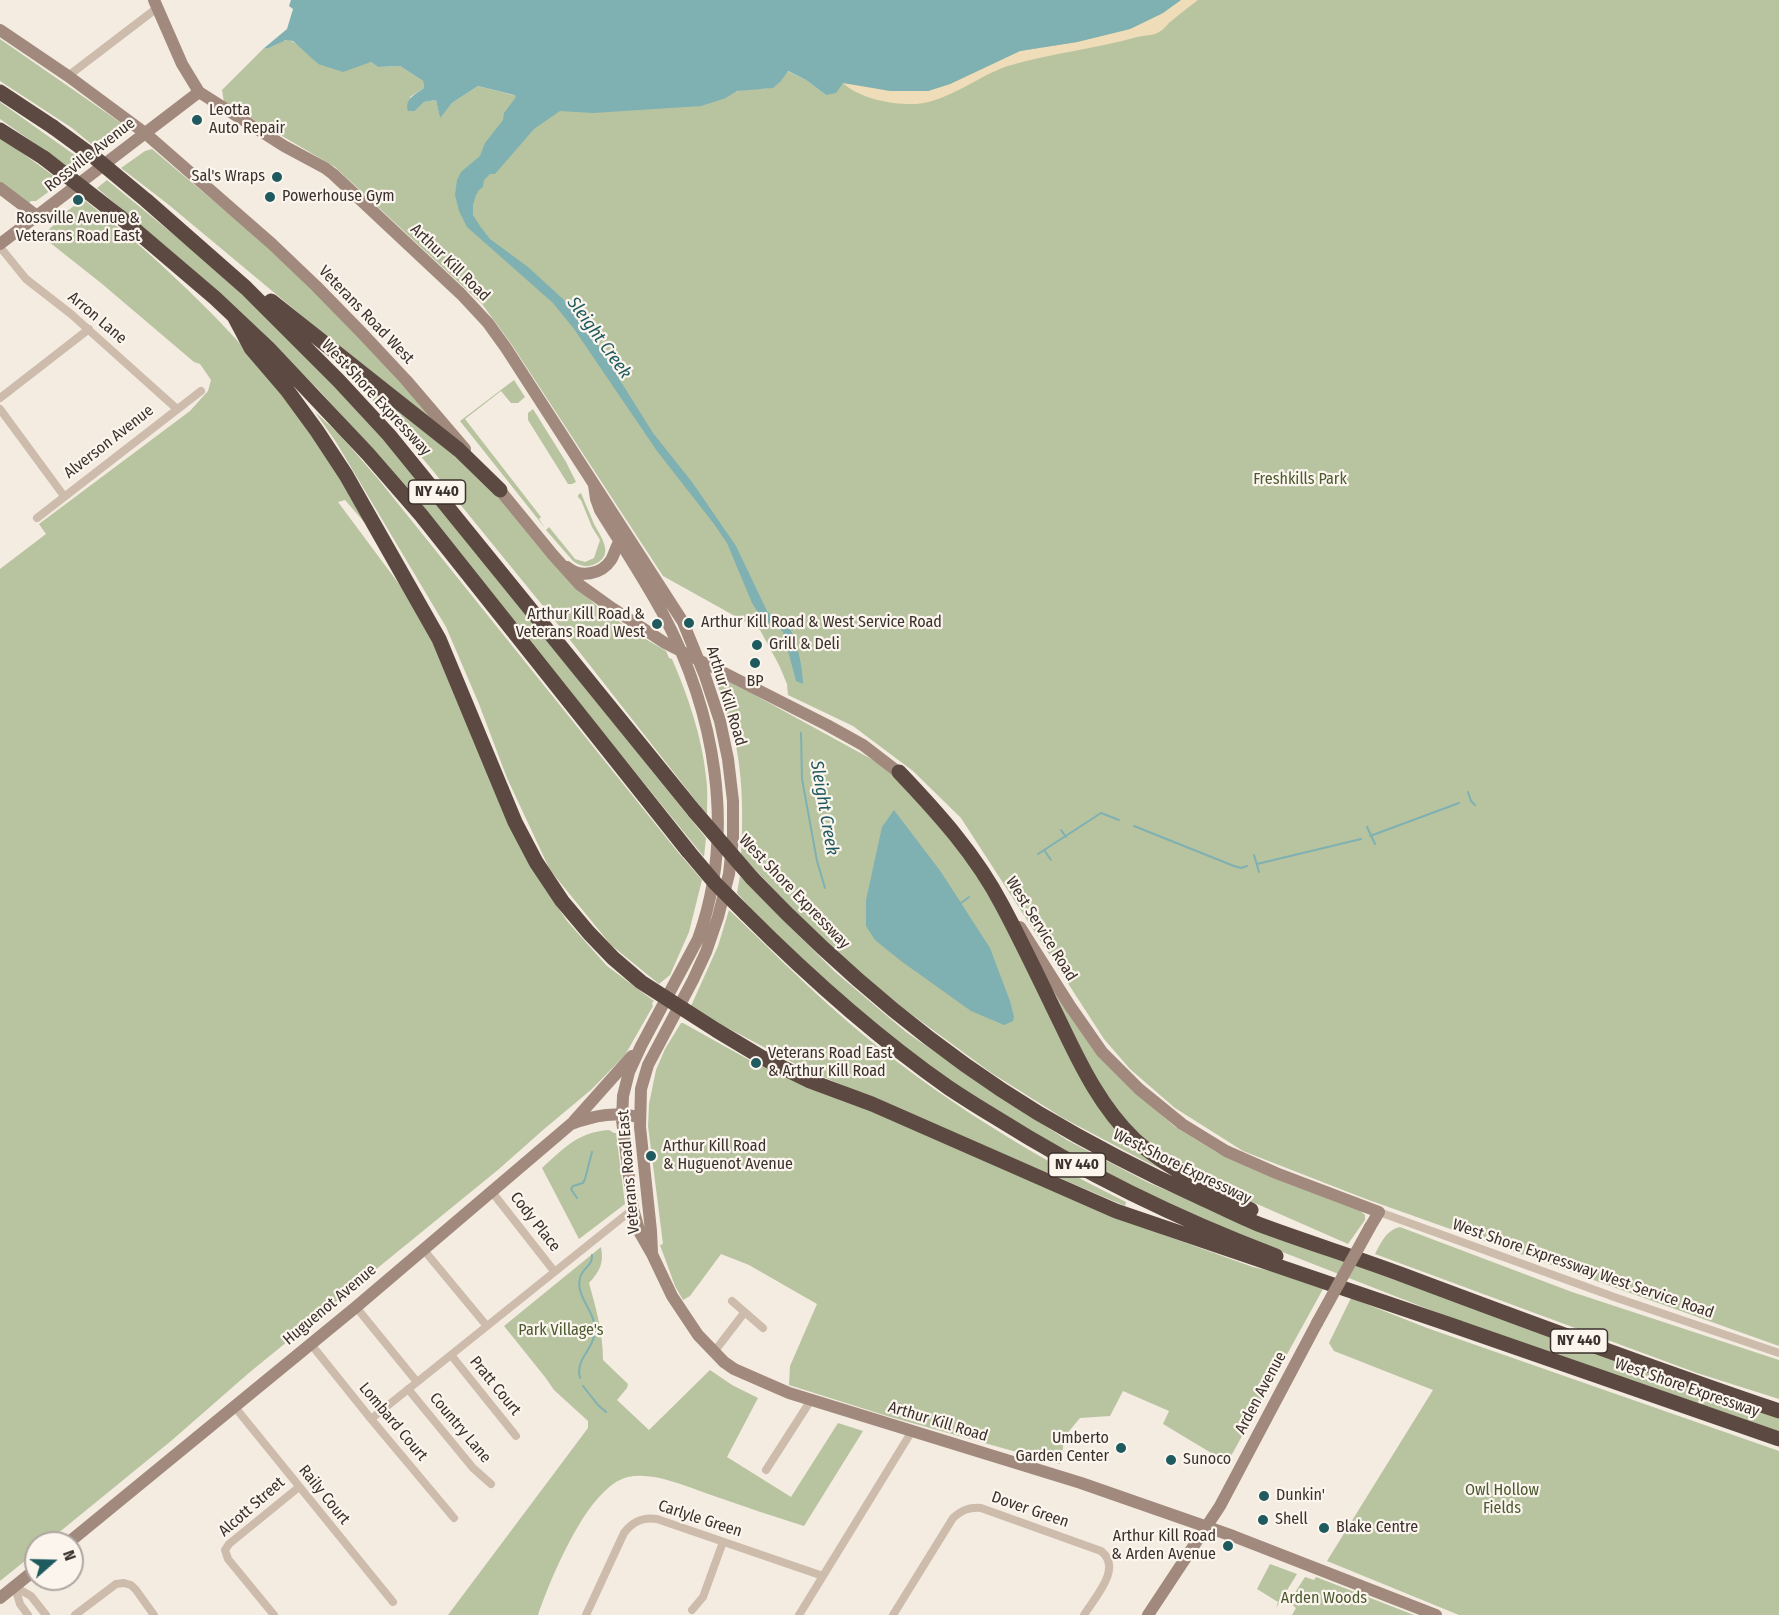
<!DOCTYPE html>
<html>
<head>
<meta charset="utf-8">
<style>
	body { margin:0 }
	#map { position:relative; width:1779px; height:1615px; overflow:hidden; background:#f4ebe1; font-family:"Fira Sans Condensed",sans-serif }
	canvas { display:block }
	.north { position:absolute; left:24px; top:1531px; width:60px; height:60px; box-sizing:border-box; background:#fbf5ee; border:2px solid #aea6a0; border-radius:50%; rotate:70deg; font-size:16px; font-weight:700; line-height:24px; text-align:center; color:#3b302b }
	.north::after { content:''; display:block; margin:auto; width:21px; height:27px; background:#1f5a5e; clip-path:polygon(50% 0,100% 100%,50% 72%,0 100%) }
</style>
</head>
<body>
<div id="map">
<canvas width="1779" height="1615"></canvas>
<div class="north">N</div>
</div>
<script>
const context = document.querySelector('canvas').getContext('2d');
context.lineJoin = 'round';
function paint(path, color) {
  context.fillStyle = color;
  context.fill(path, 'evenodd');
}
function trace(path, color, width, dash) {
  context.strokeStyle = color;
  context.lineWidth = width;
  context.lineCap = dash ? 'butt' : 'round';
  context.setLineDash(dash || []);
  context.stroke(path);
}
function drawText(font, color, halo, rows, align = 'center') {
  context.font = font + ' "Fira Sans Condensed",sans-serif';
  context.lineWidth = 4.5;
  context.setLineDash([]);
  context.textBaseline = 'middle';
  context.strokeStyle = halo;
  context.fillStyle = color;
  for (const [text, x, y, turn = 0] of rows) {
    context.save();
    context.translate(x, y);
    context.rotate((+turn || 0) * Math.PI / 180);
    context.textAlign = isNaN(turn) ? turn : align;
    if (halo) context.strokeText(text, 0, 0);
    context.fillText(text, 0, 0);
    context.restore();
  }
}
paint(new Path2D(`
	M 1181,0 L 1779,0 L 1779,1346 L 1366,1199 L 1243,1151 L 1175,1108 L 1130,1069 L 1104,1039 L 961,818 L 913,771 L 853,726 L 788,695 L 787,684 L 779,665 L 760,630 L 663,576 L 512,345 L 482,304 L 335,167 L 224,102 L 222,90 L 263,49 C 273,48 278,42 287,40 C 295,39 312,58 318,64 L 371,62 L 378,67 L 400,66 L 423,81 L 424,88 L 410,97 L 415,111 L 424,102 L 436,100 L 440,117 L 452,103 L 478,86 L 540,102 L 726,98 C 729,96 734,92 738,91 C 762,84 771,98 787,71 L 806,80 L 826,95 L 843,83 L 1163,13 Z
	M 0,39 L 127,127 L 124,135 L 101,152 L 72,128 L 0,81 Z
	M 0,102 L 86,163 L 74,171 L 0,119 Z
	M 0,137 L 7,142 L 62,182 L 36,201 L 31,201 L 28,204 L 0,183 Z
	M 152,149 L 274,252 L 332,306 L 442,428 L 439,430 L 169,205 L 121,168 L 145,151 Z
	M 107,180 L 190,248 L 258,309 L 330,380 L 387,442 L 706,838 L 704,857 L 380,458 L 318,389 L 215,289 L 97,188 Z
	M 83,199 C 166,264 241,337 305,421 C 330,454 350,490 372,525 L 364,522 L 345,500 L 338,502 L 419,611 L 514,833 L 538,878 L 567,921 L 607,966 L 654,1001 L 652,1003 L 653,1006 L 625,1055 L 592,1089 L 543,1130 L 499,1169 L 250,1372 L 171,1441 L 46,1543 L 36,1543 L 36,1552 L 0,1581 L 0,569 L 46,534 L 39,524 L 190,411 L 208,391 L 211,380 L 200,364 L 194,362 L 101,283 L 39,234 L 47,231 L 56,223 L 58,218 Z
	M 304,330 L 457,455 L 504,503 L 559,570 L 599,608 L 642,637 L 666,651 L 669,658 L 672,659 C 688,696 702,737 706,777 C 708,790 707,803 707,815 L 556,622 L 429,466 L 376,404 Z
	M 514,380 L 525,397 L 518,403 L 511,403 L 501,391 L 465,419 L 541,517 L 539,519 L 545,528 L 460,421 Z
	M 533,409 L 566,462 L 576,482 L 572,484 L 568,484 L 528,420 L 528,413 Z
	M 315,412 L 340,435 L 379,480 L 677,851 L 702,880 L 689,932 L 670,975 L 659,984 L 611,945 L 550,870 L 507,778 L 479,704 L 446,627 L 336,442 Z
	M 581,493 C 585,503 590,514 594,524 C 601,537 615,555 595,564 C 587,568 580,566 573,561 L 546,530 L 549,527 L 575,559 L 585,562 L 594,558 L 600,540 L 592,527 L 581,500 L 578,497 L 578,495 Z
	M 719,677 L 751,693 L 884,766 L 943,826 L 981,881 L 1061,1033 L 1161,1169 L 1150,1164 L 1063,1118 L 990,1072 L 903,1008 L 835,953 L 741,855 C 743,821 743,786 737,751 C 733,729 724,706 717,683 Z
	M 740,876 L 834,971 L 906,1032 L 988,1089 L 1067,1140 L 1149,1183 L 1221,1213 L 1779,1414 L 1779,1431 L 1456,1320 L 1211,1224 L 1141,1194 L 980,1103 L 896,1042 L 822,980 L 753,911 L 737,893 Z
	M 729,910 C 763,942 796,976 831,1007 C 919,1086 1021,1150 1126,1202 L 1125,1206 L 807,1070 L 692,1009 L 691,1006 L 718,946 Z
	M 1044,970 L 1126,1084 L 1174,1126 L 1216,1152 L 1266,1175 L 1360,1210 L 1365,1215 L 1365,1220 L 1348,1244 L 1248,1200 L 1158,1149 L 1126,1126 L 1104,1098 Z
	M 681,1023 L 683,1023 L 760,1066 L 763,1063 L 1164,1235 L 1253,1267 L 1270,1271 L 1323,1289 L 1231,1456 L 1223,1460 L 1163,1424 L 1169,1411 L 1123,1391 L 1110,1416 L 1080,1418 L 1065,1436 L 1060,1464 L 887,1416 L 789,1385 L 790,1366 L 817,1304 L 749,1265 L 721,1254 L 690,1296 L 683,1300 L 675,1286 L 660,1245 L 663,1244 L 648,1126 L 649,1104 L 656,1070 L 665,1049 Z
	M 609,1130 L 614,1133 L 616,1133 L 625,1204 L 579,1239 L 542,1168 C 564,1148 578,1132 609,1130 Z
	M 1400,1227 L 1572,1292 L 1779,1360 L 1779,1399 L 1697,1373 L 1375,1254 C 1381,1243 1386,1230 1400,1227 Z
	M 601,1247 C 604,1263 600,1271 589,1283 C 596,1308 603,1333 603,1360 L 628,1384 L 627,1388 L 617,1400 L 649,1430 L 710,1370 L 732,1385 L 758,1398 L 727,1457 L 791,1497 L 838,1423 L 863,1431 L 804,1526 C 775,1517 746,1507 717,1497 C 692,1489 655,1471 628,1477 C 588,1486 551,1578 538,1615 L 448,1615 L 588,1428 L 588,1421 L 554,1390 L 545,1377 L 504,1326 Z
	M 1351,1298 L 1427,1328 L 1779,1451 L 1779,1615 L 1459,1615 L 1327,1561 L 1433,1390 L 1334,1351 L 1329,1343 Z
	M 1270,1564 L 1297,1574 L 1276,1608 L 1278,1602 L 1257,1589 Z
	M 1305,1577 L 1314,1580 L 1316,1577 L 1414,1615 L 1292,1615 L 1296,1608 L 1289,1602 L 1292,1598 L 1293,1599 L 1292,1602 L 1299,1606 L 1304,1596 L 1298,1592 L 1296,1595 L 1294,1594 Z`), '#b8c4a0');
paint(new Path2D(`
	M 1181,0 L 1198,0 C 1188,8 1178,15 1169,23 C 1166,26 1163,30 1159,32 C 1153,36 1145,35 1137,37 C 1095,49 1051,53 1008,66 C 977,76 950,101 916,104 C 893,105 860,99 843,83 L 928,91 L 950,84 L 1020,51 L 1077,42 L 1130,29 L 1163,13 Z`), '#efdcb8');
paint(new Path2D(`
	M 291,0 L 1181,0 L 1163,13 L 1130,29 L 1077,42 L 1020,51 L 950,84 L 928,91 L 890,91 L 843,83 L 836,93 L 826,95 L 806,80 L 788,71 L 781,81 L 773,88 L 737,91 L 726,98 L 701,106 L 593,113 L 560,111 L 534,129 L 495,174 L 490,174 L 484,180 L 483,187 L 479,190 L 476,195 L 473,205 L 473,215 L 480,226 L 490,239 L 528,267 L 564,300 L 586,326 L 653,433 L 692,482 L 736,546 L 767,611 C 772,617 777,617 783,621 C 796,629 803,669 803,684 L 796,681 L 783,632 L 779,628 L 763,620 L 752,603 L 727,543 L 714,524 L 657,451 L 574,329 L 553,303 L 467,227 L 459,211 L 455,195 L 457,180 L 461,172 L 480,156 L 485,143 L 503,120 L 504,113 L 516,97 L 514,95 L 478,86 L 452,103 L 440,118 L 436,100 L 424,102 L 415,111 L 408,111 C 404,99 416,94 424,88 L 423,81 L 400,66 L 378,67 L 371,62 L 343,72 L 318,64 L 293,41 L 286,40 L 269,48 L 263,49 L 287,29 L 293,9 L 289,6 Z
	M 894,810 L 941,872 L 990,948 L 1010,1001 L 1014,1017 L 1013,1021 L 1004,1025 L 971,1011 L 901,961 L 875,940 L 866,926 L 866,900 L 882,827 Z`), '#7fb0b2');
trace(new Path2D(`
	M 801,733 L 802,779 L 817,861 L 825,888
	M 1468,792 L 1471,801 L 1475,805
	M 1134,826 L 1234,866 L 1241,868 L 1247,866
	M 1367,827 L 1375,844
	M 1061,830 L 1066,837
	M 1370,836 L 1459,803
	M 1044,850 L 1051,860
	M 1038,854 L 1101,813 L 1119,820
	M 1254,855 L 1259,872
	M 1257,864 L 1361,839
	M 961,903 L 969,897
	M 577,1198 L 571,1189 L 573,1186 L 583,1183 L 585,1179 L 592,1152
	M 580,1378 C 575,1358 594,1350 595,1331 C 596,1312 575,1296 580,1278 C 582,1268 593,1266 592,1255
	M 583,1386 L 598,1405 L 606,1412`), '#7fb0b2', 2);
trace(new Path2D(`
	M 68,76 L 157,8
	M 0,247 L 26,279 L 71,314 L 177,409
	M 0,398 L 89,329
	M 0,409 L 64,496
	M 37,518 L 201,391
	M 492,1192 L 554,1271
	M 1379,1212 L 1617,1298 L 1779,1353
	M 423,1249 L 486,1325
	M 732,1301 L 763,1328
	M 356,1307 L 417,1382
	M 310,1343 L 371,1419 L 454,1518
	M 714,1352 L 744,1313
	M 451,1355 L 516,1436
	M 408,1389 L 473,1468 L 491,1484
	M 234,1406 L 393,1602
	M 371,1419 L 633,1209
	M 766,1470 L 811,1400
	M 15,1587 L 31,1596 L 46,1615
	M 15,1587 L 20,1604 L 28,1615
	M 692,1610 L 703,1597 L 723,1542
	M 75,1615 L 116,1584 L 124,1583 L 131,1585 L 136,1590 L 154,1615
	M 274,1615 L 228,1559 L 225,1550 L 229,1544 L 299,1487
	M 586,1615 L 624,1533 C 633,1521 643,1517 657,1519 L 823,1576
	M 799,1615 L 912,1431
	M 893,1615 L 953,1518 C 962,1510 969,1507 981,1508 L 1101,1551 C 1123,1568 1095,1597 1084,1615`), '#cdbbac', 8);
trace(new Path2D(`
	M 154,0 L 182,64 L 199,92 L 284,146 L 325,168 L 333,174 L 461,294 L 488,323 L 506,348 L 683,622 L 705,676 L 720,721 L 728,759 L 733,801 L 733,837 L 729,874 L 718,917 L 706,952 L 693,980 L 648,1065 L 641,1089 L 640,1127 L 651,1231 L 652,1253
	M 0,30 L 68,76 L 145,133 L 272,244 L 316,286 L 361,332 L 406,380 L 465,449
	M 0,188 L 37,216
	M 0,244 L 199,92
	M 494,483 L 553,555 L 580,585 L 612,608 L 665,643 L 827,725 L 863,745 L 906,778
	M 594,485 L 596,499 L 600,510 C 621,544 643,577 662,612 C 715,711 737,831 698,939 L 641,1046 L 629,1072 L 623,1096 L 622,1120 L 633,1209 L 640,1233 L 652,1254 L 672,1296 L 698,1335 L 724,1362 L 734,1369 L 789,1393 L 1081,1483 L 1233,1536 L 1436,1615
	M 567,567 C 580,578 601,575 611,560 C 614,555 616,547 619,542
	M 1020,927 L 1070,1006 L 1102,1052 L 1139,1089 L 1182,1124 L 1226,1151 L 1276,1173 L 1379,1212 L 1370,1227
	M 574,1121 L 632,1056
	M 68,1543 L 356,1307 L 571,1124 C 596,1115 613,1112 639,1117
	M 0,1598 L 36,1569
	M 1148,1615 L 1220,1506 L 1317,1323`), '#a18a7d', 12);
trace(new Path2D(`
	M 0,92 L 53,127
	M 0,130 L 44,158
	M 147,201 L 246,288 L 339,381 L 389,435 L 695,812
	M 120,217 L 215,298 L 268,348 L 368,454 L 421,515 L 688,851
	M 271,301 L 459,450 L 500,490
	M 234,316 L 251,348 L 287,390 L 317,431 L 346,475 L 439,639 L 515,822 L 536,862 L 562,901 L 589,933 L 613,958 L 641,982 L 716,1030 L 761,1057 L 810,1081 L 872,1104 L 1116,1211 L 1460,1328
	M 899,772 C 938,813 976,855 1002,905 C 1024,946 1043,987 1063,1028 C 1082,1068 1102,1108 1134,1139 C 1165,1167 1213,1191 1251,1210
	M 752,878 C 838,968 931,1048 1038,1113 C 1090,1144 1144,1172 1199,1197 C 1219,1206 1238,1216 1258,1224 C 1306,1242 1355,1257 1403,1275 C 1528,1322 1652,1368 1779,1411
	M 746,914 C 809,977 876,1037 949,1088 C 964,1098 980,1108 995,1117 C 1084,1173 1178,1219 1276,1256
	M 1451,1325 L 1779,1439`), '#5c4a42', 15);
trace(new Path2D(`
	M 1317,1323 L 1370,1227`), '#a18a7d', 12);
trace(new Path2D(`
	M 53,127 L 94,157 L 147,201
	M 44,158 L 120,217
	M 695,812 L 752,878
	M 688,851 L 715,883 L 746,914`), '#5c4a42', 15);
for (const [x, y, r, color] of [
	[197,120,6,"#1f5a5e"],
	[277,177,6,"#1f5a5e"],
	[270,197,6,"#1f5a5e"],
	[78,200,6,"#1f5a5e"],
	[689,623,6,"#1f5a5e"],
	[657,624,6,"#1f5a5e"],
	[757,645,6,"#1f5a5e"],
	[755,663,6,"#1f5a5e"],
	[756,1063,6,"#1f5a5e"],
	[651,1156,6,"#1f5a5e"],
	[1121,1448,6,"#1f5a5e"],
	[1171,1460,6,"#1f5a5e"],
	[1264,1496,6,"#1f5a5e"],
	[1263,1520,6,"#1f5a5e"],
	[1324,1528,6,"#1f5a5e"],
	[1228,1546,6,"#1f5a5e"]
]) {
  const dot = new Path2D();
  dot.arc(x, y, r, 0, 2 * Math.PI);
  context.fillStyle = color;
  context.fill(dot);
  trace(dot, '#fbf5ee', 2);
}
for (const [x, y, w] of [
	[437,492,57],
	[1077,1165,57],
	[1579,1341,57]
]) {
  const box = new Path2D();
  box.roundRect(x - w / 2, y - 12, w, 24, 4.5);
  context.fillStyle = '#fbf5ee';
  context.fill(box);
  trace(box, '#3b302b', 1.5);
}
drawText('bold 15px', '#3b302b', null, [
	["NY 440",437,492],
	["NY 440",1077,1165],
	["NY 440",1579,1341]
]);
drawText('16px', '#3b302b', '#fbf5ee', [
	["Leotta",209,111],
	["Auto Repair",209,129],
	["Sal's Wraps",265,177,"right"],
	["Powerhouse Gym",282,197],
	["Rossville Avenue &",78,219,"center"],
	["Veterans Road East",78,237,"center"],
	["Arthur Kill Road &",645,615,"right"],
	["Veterans Road West",645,633,"right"],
	["Arthur Kill Road & West Service Road",701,623],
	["Grill & Deli",769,645],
	["BP",755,682,"center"],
	["Veterans Road East",768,1054],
	["& Arthur Kill Road",768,1072],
	["Arthur Kill Road",663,1147],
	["& Huguenot Avenue",663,1165],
	["Umberto",1109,1439,"right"],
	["Garden Center",1109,1457,"right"],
	["Sunoco",1183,1460],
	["Dunkin'",1276,1496],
	["Shell",1275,1520],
	["Blake Centre",1336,1528],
	["Arthur Kill Road",1216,1537,"right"],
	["& Arden Avenue",1216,1555,"right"]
], 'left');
drawText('16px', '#3b302b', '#fbf5ee', [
	["Rossville Avenue",90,155,-38],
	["Arthur Kill Road",450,263,44],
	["Veterans Road West",366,315,46],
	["Arron Lane",97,318,40],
	["West Shore Expressway",376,398,47],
	["Alverson Avenue",109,442,-38],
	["Arthur Kill Road",726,696,73],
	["West Shore Expressway",794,892,46],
	["West Service Road",1041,929,58],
	["West Shore Expressway",1182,1167,26],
	["Veterans Road East",629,1172,-95],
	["Cody Place",535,1222,52],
	["West Shore Expressway West Service Road",1583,1269,19],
	["Huguenot Avenue",330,1305,-40],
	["Pratt Court",495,1386,51],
	["West Shore Expressway",1687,1388,19],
	["Arden Avenue",1261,1393,-62],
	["Lombard Court",393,1422,50],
	["Arthur Kill Road",938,1422,17],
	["Country Lane",460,1428,50],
	["Raily Court",324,1495,51],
	["Alcott Street",252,1507,-41],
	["Dover Green",1030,1510,19],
	["Carlyle Green",700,1519,18]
]);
drawText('16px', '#4a5a2e', '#fbf5ee', [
	["Freshkills Park",1300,480],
	["Park Village's",561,1331],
	["Owl Hollow",1502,1491],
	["Fields",1502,1509],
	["Arden Woods",1324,1599]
]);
drawText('italic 18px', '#1f5a5e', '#fbf5ee', [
	["Sleight Creek",599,338,54],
	["Sleight Creek",824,808,80]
]);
</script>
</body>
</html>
